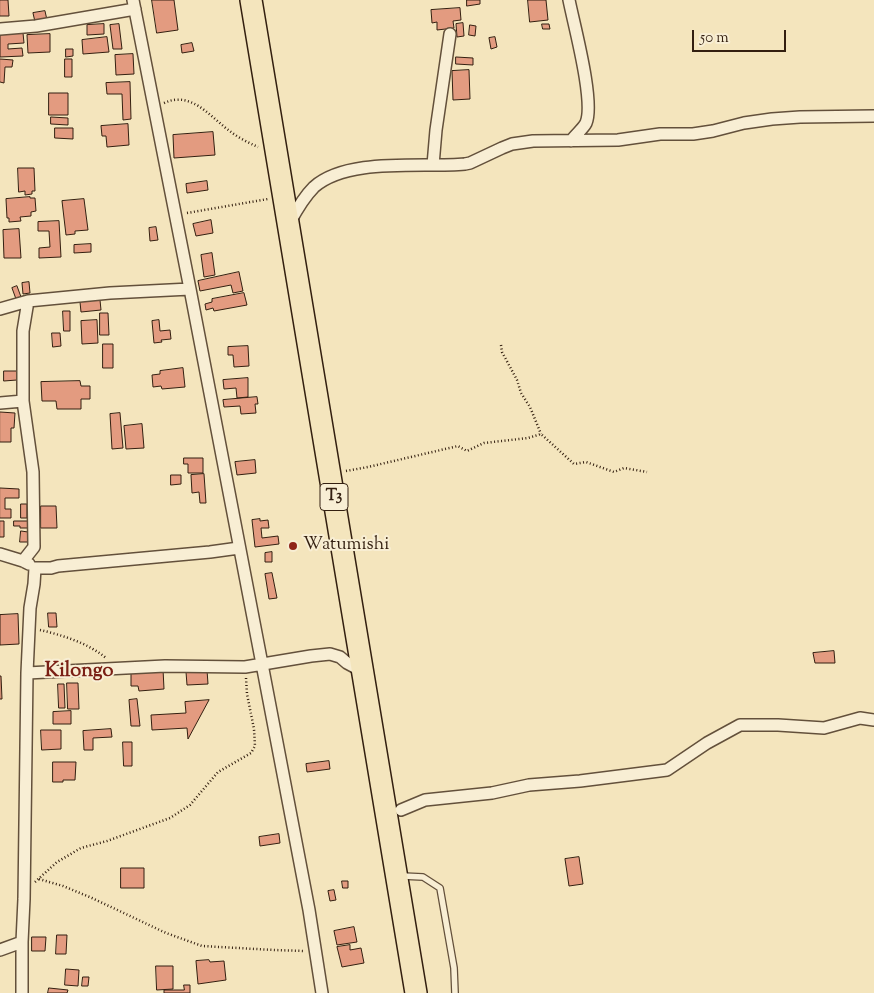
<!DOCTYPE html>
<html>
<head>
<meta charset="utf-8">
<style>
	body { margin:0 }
	#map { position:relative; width:874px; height:993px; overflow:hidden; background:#f4e5bd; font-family:"Sorts Mill Goudy",serif }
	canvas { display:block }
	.scale { position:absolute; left:692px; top:30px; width:94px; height:22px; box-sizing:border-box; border:2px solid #331f10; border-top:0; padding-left:6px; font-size:15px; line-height:18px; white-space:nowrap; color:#331f10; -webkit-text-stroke:4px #f8eed4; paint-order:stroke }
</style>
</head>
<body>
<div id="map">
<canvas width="874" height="993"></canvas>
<div class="scale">50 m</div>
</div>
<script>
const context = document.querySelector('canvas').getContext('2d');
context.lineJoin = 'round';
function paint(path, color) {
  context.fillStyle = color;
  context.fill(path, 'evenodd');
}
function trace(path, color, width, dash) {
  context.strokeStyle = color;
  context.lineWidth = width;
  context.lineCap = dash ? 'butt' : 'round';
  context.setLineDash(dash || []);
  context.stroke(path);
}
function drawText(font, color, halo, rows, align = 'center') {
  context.font = font + ' "Sorts Mill Goudy",serif';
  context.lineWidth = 4;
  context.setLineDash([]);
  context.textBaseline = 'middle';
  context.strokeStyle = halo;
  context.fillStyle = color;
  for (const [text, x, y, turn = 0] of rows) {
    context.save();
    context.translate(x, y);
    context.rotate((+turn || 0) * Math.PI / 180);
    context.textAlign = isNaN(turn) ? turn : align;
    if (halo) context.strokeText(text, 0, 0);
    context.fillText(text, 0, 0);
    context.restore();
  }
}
const building = new Path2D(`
	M 0,0 L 8,0 L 9,16 L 0,16 Z
	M 152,0 L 174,0 L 178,30 L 157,33 Z
	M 467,0 L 480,0 L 480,4 L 467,6 Z
	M 528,0 L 546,0 L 548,20 L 530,22 Z
	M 460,8 L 461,20 L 453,21 L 454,28 L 437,30 L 437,22 L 432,23 L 431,10 Z
	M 45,11 L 47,20 L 35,22 L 33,13 Z
	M 463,23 L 464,36 L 457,37 L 456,24 Z
	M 104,24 L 104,34 L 87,35 L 87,25 Z
	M 119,24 L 122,49 L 113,49 L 110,25 Z
	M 542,24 L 549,24 L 550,29 L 543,29 Z
	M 470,25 L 476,26 L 475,36 L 469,35 Z
	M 23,33 L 24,43 L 8,44 L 8,49 L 22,48 L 23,56 L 0,57 L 0,34 Z
	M 50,34 L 50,52 L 28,53 L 27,35 Z
	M 107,37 L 109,52 L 83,54 L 82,40 Z
	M 495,37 L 497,47 L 491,49 L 489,38 Z
	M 192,43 L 194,51 L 182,53 L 181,45 Z
	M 66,49 L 73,49 L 73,56 L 66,57 Z
	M 133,54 L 134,74 L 116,75 L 115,55 Z
	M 456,57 L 473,58 L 473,65 L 456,64 Z
	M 0,59 L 13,60 L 12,67 L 5,67 L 4,83 L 0,82 Z
	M 65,59 L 72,59 L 72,77 L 65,77 Z
	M 469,70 L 470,99 L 453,100 L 452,71 Z
	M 130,82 L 131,119 L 123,120 L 122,94 L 107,94 L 106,83 Z
	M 49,93 L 68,93 L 68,115 L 49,115 Z
	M 51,117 L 68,118 L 68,125 L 51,124 Z
	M 128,124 L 129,145 L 107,147 L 106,136 L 102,136 L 101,126 Z
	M 55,128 L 73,128 L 73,139 L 55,138 Z
	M 213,132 L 215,155 L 174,158 L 173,135 Z
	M 18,168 L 34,168 L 35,191 L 32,191 L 32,194 L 25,195 L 25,191 L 19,192 Z
	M 207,181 L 208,190 L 187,193 L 186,184 Z
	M 30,197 L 30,198 L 35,198 L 36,211 L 31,212 L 31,216 L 20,217 L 21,221 L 9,222 L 9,218 L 7,218 L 6,199 Z
	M 84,199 L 88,230 L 75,231 L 75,234 L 66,235 L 62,201 Z
	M 211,220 L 213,233 L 196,236 L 193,224 Z
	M 59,221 L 61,257 L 39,258 L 39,248 L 50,247 L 49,231 L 38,231 L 38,222 Z
	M 156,227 L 158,240 L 150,241 L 149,228 Z
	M 19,229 L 21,258 L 4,258 L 3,230 Z
	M 91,244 L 91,252 L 74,253 L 74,245 Z
	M 212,253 L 215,275 L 204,277 L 201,255 Z
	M 239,272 L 243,291 L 233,293 L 231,285 L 200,291 L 198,281 Z
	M 29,282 L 30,293 L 23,294 L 22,283 Z
	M 17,286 L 21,297 L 16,299 L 12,288 Z
	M 244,293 L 247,305 L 214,311 L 213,308 L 206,310 L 205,304 L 212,302 L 212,299 Z
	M 100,300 L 101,310 L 81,312 L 80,302 Z
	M 63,311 L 70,311 L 70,331 L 64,331 Z
	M 100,313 L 108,313 L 109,335 L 100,335 Z
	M 97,320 L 98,343 L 82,344 L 81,321 Z
	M 159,320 L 160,331 L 170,330 L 171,339 L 161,340 L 162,342 L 154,343 L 152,321 Z
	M 52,333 L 60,333 L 61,346 L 53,347 Z
	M 103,344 L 113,344 L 113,368 L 103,368 Z
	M 248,346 L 249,366 L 234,367 L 233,355 L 228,355 L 228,347 Z
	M 183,368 L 185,387 L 162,389 L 161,386 L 153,387 L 152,375 L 160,374 L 160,371 Z
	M 4,371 L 17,371 L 17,380 L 4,381 Z
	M 248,378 L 248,397 L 237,398 L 236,388 L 224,389 L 223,380 Z
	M 80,381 L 81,386 L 90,386 L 90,399 L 81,399 L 81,409 L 57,409 L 56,401 L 42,401 L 41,382 Z
	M 257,397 L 258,404 L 255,404 L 256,413 L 241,414 L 240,406 L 224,407 L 223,400 Z
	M 0,412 L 15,413 L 14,428 L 11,428 L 11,442 L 0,442 Z
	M 120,413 L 123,448 L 112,449 L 110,414 Z
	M 142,424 L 144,448 L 126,449 L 124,426 Z
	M 184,458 L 203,458 L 203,473 L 188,473 L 188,464 L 184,464 Z
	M 255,460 L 256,473 L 237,475 L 235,462 Z
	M 204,474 L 206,503 L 200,503 L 199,492 L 192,493 L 191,475 Z
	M 171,475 L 181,475 L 181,484 L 171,485 Z
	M 0,488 L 19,489 L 19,498 L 5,498 L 5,509 L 11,509 L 11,518 L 0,518 Z
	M 21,504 L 27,504 L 27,518 L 21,518 Z
	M 41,506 L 56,506 L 57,528 L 41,528 Z
	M 260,519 L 260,521 L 268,520 L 269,528 L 261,528 L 262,538 L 278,536 L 279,544 L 255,547 L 252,520 Z
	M 0,521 L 4,521 L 4,537 L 0,537 Z
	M 14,521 L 28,521 L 28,528 L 20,528 L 20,526 L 14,526 Z
	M 21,531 L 28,532 L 28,542 L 20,542 Z
	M 272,552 L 272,562 L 265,562 L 265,553 Z
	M 272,573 L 277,598 L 269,599 L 265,574 Z
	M 48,613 L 56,613 L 57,627 L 49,627 Z
	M 18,614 L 19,644 L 0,645 L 0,615 Z
	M 834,651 L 835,663 L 815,663 L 813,653 Z
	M 163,669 L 164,689 L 139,691 L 138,686 L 131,686 L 131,673 Z
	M 207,670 L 208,684 L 187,685 L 186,672 Z
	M 0,676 L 1,676 L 2,699 L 0,699 Z
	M 67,683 L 78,683 L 79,709 L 68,709 Z
	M 58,684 L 64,684 L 65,708 L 59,708 Z
	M 137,699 L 140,726 L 131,726 L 129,700 Z
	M 209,700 L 188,739 L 187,728 L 152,730 L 151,715 L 186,713 L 185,702 Z
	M 71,711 L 71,724 L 53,724 L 53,712 Z
	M 111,729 L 112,737 L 93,738 L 93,750 L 84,750 L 83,731 Z
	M 41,730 L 61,730 L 61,749 L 42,750 Z
	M 123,742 L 132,742 L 132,766 L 124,766 Z
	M 329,761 L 330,769 L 307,772 L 306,764 Z
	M 53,762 L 76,762 L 75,780 L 63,780 L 63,782 L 53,782 Z
	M 279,834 L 280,843 L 260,846 L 259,837 Z
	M 579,857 L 583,884 L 569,886 L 565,859 Z
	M 121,868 L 144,868 L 144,888 L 121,888 Z
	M 342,881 L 348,881 L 348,888 L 343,888 Z
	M 334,890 L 336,900 L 330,901 L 328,891 Z
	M 354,927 L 357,942 L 337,945 L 334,931 Z
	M 57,935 L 67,935 L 66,954 L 56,954 Z
	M 32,937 L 46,937 L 45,951 L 32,951 Z
	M 350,945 L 350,950 L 361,948 L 364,963 L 342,967 L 337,947 Z
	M 209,960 L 210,962 L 224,961 L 226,980 L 198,984 L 196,961 Z
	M 156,966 L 173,966 L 173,989 L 157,990 Z
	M 66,969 L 79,970 L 78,986 L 65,985 Z
	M 83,977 L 89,977 L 88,986 L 82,986 Z
	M 184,985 L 190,985 L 190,993 L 164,993 L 164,990 L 184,990 Z
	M 49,988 L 68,990 L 67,993 L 48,993 Z`);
paint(building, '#e39b80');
trace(building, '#331f10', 1);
const lane = new Path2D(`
	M 402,876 L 423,877 L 440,888 L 454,968 L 455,993`);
const street = new Path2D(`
	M 133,0 L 190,289 L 262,664 L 309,910 L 322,993
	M 569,0 C 574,25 595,102 586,123 C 583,129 575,135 571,141
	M 0,29 L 36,26 L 135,9
	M 433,165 L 436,130 L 450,34
	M 290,222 C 297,209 304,197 314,187 C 348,157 422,168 465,164 L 470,163 L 502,148 L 512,144 L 533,141 L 618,140 L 660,134 L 693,134 L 713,131 L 744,123 L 772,119 L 800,117 L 874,116
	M 0,309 L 28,301 L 110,293 L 190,289
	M 0,403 L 23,401
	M 0,554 L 23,561 L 29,564
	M 23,561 L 34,547 L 33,472 L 23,401 L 23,331 L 28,301
	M 27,673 L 165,666 L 245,667 L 311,656 L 330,654 L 340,657 L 347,663 L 362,671
	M 401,810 L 425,800 L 492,793 L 529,785 L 580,781 L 667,770 L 707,743 L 740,725 L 778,725 L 824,728 L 860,718 L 874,720
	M 0,950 L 22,942
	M 22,993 L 22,942 L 24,899 L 27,673 L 30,608 L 34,584 L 35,568 L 51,568 L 58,566 L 210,552 L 239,548`);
const highway = new Path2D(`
	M 251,0 L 416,993`);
trace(lane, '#63503b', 8);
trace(street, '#63503b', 14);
trace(highway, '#331f10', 24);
trace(new Path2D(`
	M 164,103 C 192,90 211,118 231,132 C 239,138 249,143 258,147
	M 187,213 L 268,199
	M 501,345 L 502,352 L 517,380 L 521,393 L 530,407 L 541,434
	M 346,471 L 368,467 L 458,446 L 467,451 L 484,443 L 528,438 L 541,434 L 574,464 L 586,462 L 614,472 L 624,468 L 647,472
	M 40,630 C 62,635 88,643 106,658
	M 39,879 L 63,886 L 92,898 L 166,933 L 202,946 L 274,950 L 304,951
	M 35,882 L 57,862 L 81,848 L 107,841 L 170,818 L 190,805 L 218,772 L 251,753 L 255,746 L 254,729 L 247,694 L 246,678`), '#331f10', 2.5, [1, 2.5]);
trace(lane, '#f8eed4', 5.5);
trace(street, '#f8eed4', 11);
trace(highway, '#f4e5bd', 21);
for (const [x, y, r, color] of [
	[293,546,5,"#8f2418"]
]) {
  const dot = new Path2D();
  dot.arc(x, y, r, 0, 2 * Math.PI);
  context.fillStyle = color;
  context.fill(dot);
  trace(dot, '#f8eed4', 2);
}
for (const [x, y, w] of [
	[334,497,28]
]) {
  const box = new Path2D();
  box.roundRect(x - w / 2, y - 13.5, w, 27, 4);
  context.fillStyle = '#f8eed4';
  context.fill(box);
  trace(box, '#331f10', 1);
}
drawText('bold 16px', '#331f10', null, [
	["T3",334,497]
]);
drawText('18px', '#331f10', '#f8eed4', [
	["Watumishi",303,546]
], 'left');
drawText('bold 20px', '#7a1f14', '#f8eed4', [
	["Kilongo",79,673]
]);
</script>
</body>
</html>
